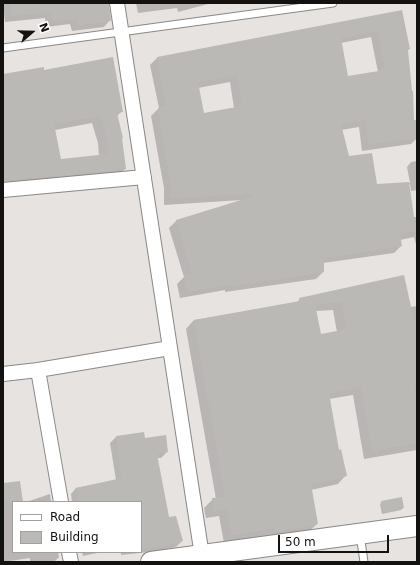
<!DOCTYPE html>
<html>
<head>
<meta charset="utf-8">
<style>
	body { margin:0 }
	#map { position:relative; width:420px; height:565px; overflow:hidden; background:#e6e3e1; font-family:"DejaVu Sans",sans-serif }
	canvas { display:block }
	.frame { position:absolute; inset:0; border:4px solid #131211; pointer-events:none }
	.legend { position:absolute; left:12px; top:501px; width:130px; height:52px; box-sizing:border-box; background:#fff; border:1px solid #a1a0a0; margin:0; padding:5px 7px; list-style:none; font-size:12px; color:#131211 }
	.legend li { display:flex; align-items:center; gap:8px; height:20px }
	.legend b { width:20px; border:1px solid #a1a0a0 }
	.north { position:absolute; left:12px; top:12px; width:40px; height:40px; -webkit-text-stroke:3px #fff; paint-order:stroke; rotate:70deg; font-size:11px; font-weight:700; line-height:16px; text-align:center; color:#131211 }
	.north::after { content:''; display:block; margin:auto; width:14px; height:18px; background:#131211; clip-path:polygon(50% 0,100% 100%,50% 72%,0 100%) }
	.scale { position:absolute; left:278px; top:535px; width:111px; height:18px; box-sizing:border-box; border:2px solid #131211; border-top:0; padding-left:5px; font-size:12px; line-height:14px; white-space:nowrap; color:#131211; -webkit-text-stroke:3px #fff; paint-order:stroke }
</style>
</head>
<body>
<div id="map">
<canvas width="420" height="565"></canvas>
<div class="frame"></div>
<ul class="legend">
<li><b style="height:5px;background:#fff"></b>Road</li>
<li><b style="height:11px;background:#bbb9b6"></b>Building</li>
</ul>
<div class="north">N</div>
<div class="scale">50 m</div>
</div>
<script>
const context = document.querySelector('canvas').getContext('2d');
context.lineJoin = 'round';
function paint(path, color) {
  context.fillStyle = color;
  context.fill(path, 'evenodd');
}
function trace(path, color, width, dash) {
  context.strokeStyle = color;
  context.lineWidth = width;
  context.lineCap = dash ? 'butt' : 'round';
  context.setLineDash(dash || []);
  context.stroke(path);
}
paint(new Path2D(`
	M 3,3 L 107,3 L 110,20 L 104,27 L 72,31 L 70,24 L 46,27 L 45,18 L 5,22 Z
	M 136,3 L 212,3 L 178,12 L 177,8 L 138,13 Z
	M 401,12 L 407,50 L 413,122 L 417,127 L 417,138 L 411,144 L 362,151 L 359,127 L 341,130 L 348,157 L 377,185 L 410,183 L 407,167 L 411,162 L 417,161 L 417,190 L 411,191 L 410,184 L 408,185 L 413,217 L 417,217 L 417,248 L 414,237 L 400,240 L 401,246 L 394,253 L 323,263 L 323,272 L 316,279 L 225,292 L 225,290 L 180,298 L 177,284 L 184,277 L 169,228 L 176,221 L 242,200 L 164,205 L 164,188 L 151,116 L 159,108 L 150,65 L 157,58 ZM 371,37 L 378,72 L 347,77 L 341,43 ZM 230,82 L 234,108 L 203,114 L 198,88 Z
	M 43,71 L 122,111 L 117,116 L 121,138 L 125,169 L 117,177 L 3,189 L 3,75 ZM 92,123 L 98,143 L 99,156 L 60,161 L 55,130 Z
	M 300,299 L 410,307 L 417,306 L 417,450 L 364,459 L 353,395 L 329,399 L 338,451 L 346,475 L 338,484 L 311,490 L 317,524 L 308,532 L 266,540 L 266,536 L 224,543 L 219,516 L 206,518 L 204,508 L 213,499 L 216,499 L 186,329 L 194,320 L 296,303 ZM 333,310 L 337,332 L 320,335 L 316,311 Z
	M 143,433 L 144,439 L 167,452 L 161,458 L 157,458 L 168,519 L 182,541 L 176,547 L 158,551 L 121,555 L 121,552 L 141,552 L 141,502 L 72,502 L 71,494 L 76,488 L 116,480 L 110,443 L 116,437 Z
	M 3,484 L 22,502 L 13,502 L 13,552 L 58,552 L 59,557 L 54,562 L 30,562 L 30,558 L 3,562 Z
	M 50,494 L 51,502 L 26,502 Z
	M 382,502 L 403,508 L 401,510 L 382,514 L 380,504 Z
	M 82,552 L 102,552 L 83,556 Z`), '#0003');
paint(new Path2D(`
	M 10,3 L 109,3 L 111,21 L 78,25 L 77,19 L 52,21 L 51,12 L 11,16 Z
	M 402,10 L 410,49 L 408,50 L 412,91 L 413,91 L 414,120 L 417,120 L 417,138 L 369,144 L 366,120 L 341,124 L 349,156 L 372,153 L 377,184 L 409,182 L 416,231 L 400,234 L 402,246 L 324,258 L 324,272 L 232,286 L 231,284 L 187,292 L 184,276 L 192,274 L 176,220 L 251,197 L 250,194 L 171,198 L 170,180 L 158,108 L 166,106 L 157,57 ZM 378,31 L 385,70 L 348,76 L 341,38 ZM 237,75 L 242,106 L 204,113 L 198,82 Z
	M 113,57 L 123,112 L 117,113 L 123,138 L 122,138 L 126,169 L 3,181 L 3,74 L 44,67 L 44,70 ZM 100,116 L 106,134 L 108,154 L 61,159 L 54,124 Z
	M 404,275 L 414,320 L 417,320 L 417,386 L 414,387 L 417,404 L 417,443 L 372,451 L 361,387 L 329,393 L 339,450 L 341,449 L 347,476 L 311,484 L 318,524 L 274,532 L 274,528 L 232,535 L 227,509 L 214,511 L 212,498 L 225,497 L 194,320 L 300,301 L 299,298 ZM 341,302 L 347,329 L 321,334 L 315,304 Z
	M 144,432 L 145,438 L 166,435 L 168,452 L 157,454 L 169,517 L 176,516 L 183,541 L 164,546 L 141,549 L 141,502 L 79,502 L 76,488 L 122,478 L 116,436 Z
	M 20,481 L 23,502 L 3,502 L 3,483 Z
	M 402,497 L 404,508 L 384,512 L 381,501 Z`), '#bbb9b6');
const lane = new Path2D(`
	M 3,48 L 333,3
	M 360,534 L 364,562`);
const street = new Path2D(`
	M 117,3 L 202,556
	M 3,190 L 144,177
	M 38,370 L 61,502
	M 3,374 L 38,370 L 170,348
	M 69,552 L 71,562`);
const secondary = new Path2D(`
	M 151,562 L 417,526`);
trace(lane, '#8b8886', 9);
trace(street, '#8b8886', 16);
trace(secondary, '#8b8886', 22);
trace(lane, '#fff', 7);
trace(street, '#fff', 14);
trace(secondary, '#fff', 20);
</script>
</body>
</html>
